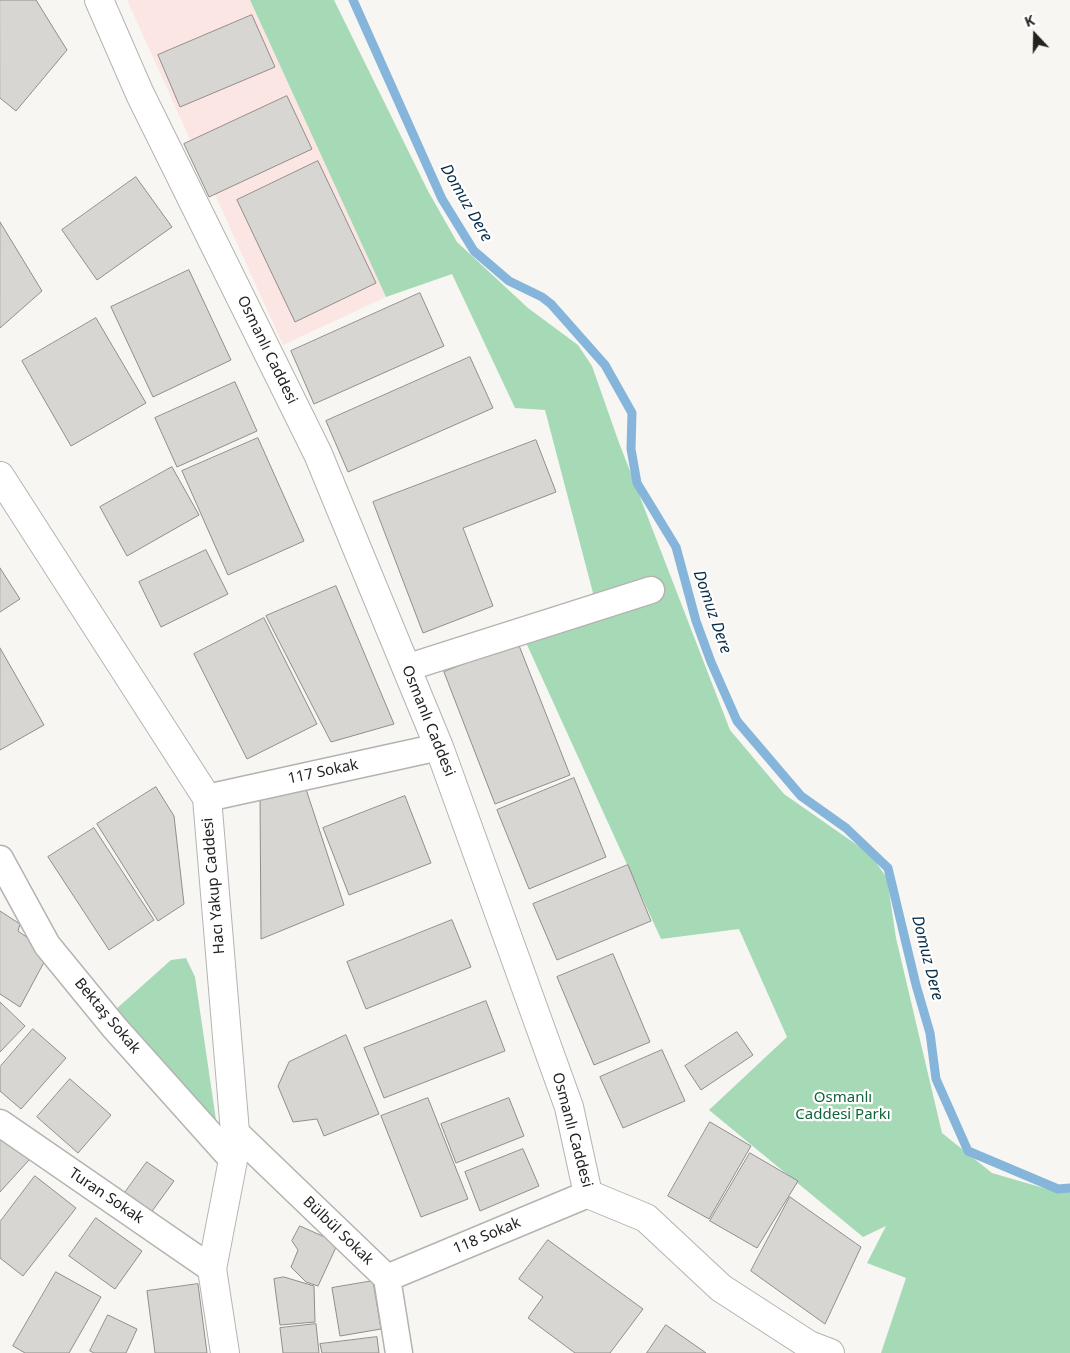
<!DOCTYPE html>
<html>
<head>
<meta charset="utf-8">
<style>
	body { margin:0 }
	#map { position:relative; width:1070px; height:1353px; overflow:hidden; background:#f7f6f2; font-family:"Noto Sans",sans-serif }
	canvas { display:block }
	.north { position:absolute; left:1010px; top:10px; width:50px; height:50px; -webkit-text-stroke:4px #fff; paint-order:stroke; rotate:339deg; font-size:14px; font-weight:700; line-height:20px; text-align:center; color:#232221 }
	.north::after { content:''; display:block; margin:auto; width:18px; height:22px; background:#232221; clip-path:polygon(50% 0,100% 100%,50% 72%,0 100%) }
</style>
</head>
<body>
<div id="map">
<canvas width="1070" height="1353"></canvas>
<div class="north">K</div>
</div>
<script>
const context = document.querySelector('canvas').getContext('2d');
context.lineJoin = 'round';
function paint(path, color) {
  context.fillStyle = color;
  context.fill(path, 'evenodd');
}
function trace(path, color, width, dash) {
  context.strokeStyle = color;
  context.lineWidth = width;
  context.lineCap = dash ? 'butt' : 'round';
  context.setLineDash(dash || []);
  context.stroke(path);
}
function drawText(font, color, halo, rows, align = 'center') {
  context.font = font + ' "Noto Sans",sans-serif';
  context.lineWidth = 4.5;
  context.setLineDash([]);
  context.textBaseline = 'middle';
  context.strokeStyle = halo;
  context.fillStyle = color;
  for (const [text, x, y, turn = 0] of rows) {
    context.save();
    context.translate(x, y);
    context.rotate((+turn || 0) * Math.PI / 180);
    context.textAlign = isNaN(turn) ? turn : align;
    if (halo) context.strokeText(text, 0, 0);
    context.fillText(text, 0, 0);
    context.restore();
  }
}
paint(new Path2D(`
	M 127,0 L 250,0 L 386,297 L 283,345 Z`), '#fce6e3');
paint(new Path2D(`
	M 250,0 L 334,0 L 428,191 L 457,242 L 528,308 L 578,345 L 592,366 L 618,440 L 730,730 L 784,794 L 870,854 L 887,878 L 896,938 L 942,1133 L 992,1173 L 1047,1189 L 1070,1186 L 1070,1353 L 881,1353 L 906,1278 L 867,1263 L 886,1226 L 863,1237 L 709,1110 L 787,1037 L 739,929 L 661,939 L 523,636 L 593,593 L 545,410 L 515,408 L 452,274 L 386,297 Z
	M 186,958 L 195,977 L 216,1120 L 210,1122 L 115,1010 L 171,960 Z`), '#a6dab7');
trace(new Path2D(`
	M 353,0 L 442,199 L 474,251 L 509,281 L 542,297 L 551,304 L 605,365 L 632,413 L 631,449 L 637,483 L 676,547 L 696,621 L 711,662 L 737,721 L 801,796 L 846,828 L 888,868 L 916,985 L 930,1033 L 936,1079 L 968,1151 L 1058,1189 L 1070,1188`), '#86b5db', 9);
const building = new Path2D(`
	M 0,0 L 36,0 L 67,50 L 16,111 L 0,98 Z
	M 252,15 L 275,67 L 180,107 L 158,55 Z
	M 287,96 L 312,149 L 209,197 L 184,144 Z
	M 318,161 L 376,283 L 295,322 L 237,200 Z
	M 136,177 L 172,227 L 97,280 L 62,230 Z
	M 0,222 L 42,291 L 0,328 Z
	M 189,270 L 231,360 L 153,397 L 111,307 Z
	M 420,293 L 444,346 L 314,404 L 291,351 Z
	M 96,318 L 146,403 L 71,446 L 22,361 Z
	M 470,357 L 493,408 L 348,472 L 326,421 Z
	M 235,382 L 257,431 L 177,467 L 155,418 Z
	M 258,438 L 304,541 L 228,575 L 182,471 Z
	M 536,440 L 556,492 L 463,528 L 493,606 L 423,633 L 373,502 Z
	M 172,467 L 199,515 L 127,556 L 100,507 Z
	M 206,550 L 228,594 L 161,627 L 139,582 Z
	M 0,568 L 20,599 L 0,612 Z
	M 336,586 L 394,724 L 331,742 L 266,616 Z
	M 264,618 L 317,724 L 247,759 L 194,654 Z
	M 518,643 L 570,775 L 495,804 L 444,672 Z
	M 0,648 L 44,725 L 0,750 Z
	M 574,778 L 606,857 L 529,889 L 497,810 Z
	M 304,783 L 344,905 L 261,939 L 260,792 Z
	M 156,787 L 174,816 L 184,904 L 158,921 L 97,824 Z
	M 405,796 L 431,863 L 349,895 L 323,828 Z
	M 94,828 L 154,920 L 109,950 L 48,857 Z
	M 628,865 L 651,921 L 557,960 L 533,904 Z
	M 0,911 L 20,924 L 18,931 L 49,953 L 20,1007 L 0,994 Z
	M 452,920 L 471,967 L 366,1009 L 347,962 Z
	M 613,954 L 650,1042 L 594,1065 L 557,977 Z
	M 486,1001 L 505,1051 L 384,1098 L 364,1048 Z
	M 0,1002 L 25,1026 L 0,1052 Z
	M 33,1029 L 66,1058 L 21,1109 L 0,1091 L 0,1067 Z
	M 737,1032 L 753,1055 L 701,1090 L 685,1066 Z
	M 346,1035 L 379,1114 L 324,1136 L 317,1119 L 293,1122 L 278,1086 L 289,1062 Z
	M 662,1050 L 685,1101 L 623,1128 L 600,1077 Z
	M 70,1079 L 111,1115 L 78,1153 L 37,1117 Z
	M 428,1098 L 468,1199 L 421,1217 L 381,1116 Z
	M 509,1098 L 524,1136 L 456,1163 L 441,1124 Z
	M 710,1122 L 751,1146 L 709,1219 L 668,1196 Z
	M 0,1134 L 29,1160 L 0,1192 Z
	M 523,1149 L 539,1186 L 480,1211 L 465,1172 Z
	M 750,1153 L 798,1181 L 757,1248 L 710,1221 Z
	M 147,1162 L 174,1181 L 150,1214 L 124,1194 Z
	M 35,1176 L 76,1208 L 23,1276 L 0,1258 L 0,1222 Z
	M 790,1197 L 861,1247 L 825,1324 L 751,1271 Z
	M 96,1218 L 142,1251 L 115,1289 L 69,1256 Z
	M 300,1226 L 338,1243 L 318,1286 L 306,1282 L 291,1267 L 298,1250 L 292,1241 Z
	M 548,1240 L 643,1309 L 610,1353 L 575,1353 L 528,1318 L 543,1297 L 519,1279 Z
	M 56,1272 L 101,1297 L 69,1353 L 25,1353 L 13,1346 Z
	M 284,1277 L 314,1286 L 315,1322 L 280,1325 L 274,1279 Z
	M 373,1281 L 381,1329 L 340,1336 L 332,1288 Z
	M 198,1284 L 207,1353 L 155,1353 L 147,1291 Z
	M 108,1315 L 137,1329 L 126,1353 L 94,1353 L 90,1351 Z
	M 316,1324 L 319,1353 L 283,1353 L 280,1328 Z
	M 666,1325 L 706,1353 L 647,1353 Z
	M 377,1337 L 379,1353 L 322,1353 L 320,1344 Z`);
paint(building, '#d8d6d2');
trace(building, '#908e8b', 1);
const street = new Path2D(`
	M 406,668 L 651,590
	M 207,798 L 439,747
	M 0,859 L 47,945 L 114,1027 L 233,1160
	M 0,1123 L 212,1269
	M 235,1132 L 387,1278 L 399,1353
	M 387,1278 L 588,1194`);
const secondary = new Path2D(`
	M 99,0 L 140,94 L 318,454 L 439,747 L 569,1107 L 588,1194 L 646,1218 L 721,1288 L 809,1345 L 830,1353
	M 0,476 L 207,798 L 235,1132 L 233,1160 L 212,1269 L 225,1353`);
trace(street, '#b4b3af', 29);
trace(secondary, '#b4b3af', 30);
trace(street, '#fff', 26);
trace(secondary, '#fff', 28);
drawText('15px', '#232221', '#fff', [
	["Osmanlı Caddesi",267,350,64],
	["Osmanlı Caddesi",428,721,68],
	["117 Sokak",323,772,-12],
	["Hacı Yakup Caddesi",214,886,-95],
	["Bektaş Sokak",107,1016,50],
	["Osmanlı Caddesi",572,1130,75],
	["Turan Sokak",106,1196,34],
	["Bülbül Sokak",338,1231,44],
	["118 Sokak",487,1236,-23]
]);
drawText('15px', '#0f6539', '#fff', [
	["Osmanlı",843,1098],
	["Caddesi Parkı",843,1115]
]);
drawText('italic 16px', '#072d48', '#fff', [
	["Domuz Dere",466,203,60],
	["Domuz Dere",712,612,71],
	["Domuz Dere",927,958,76]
]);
</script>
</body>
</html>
